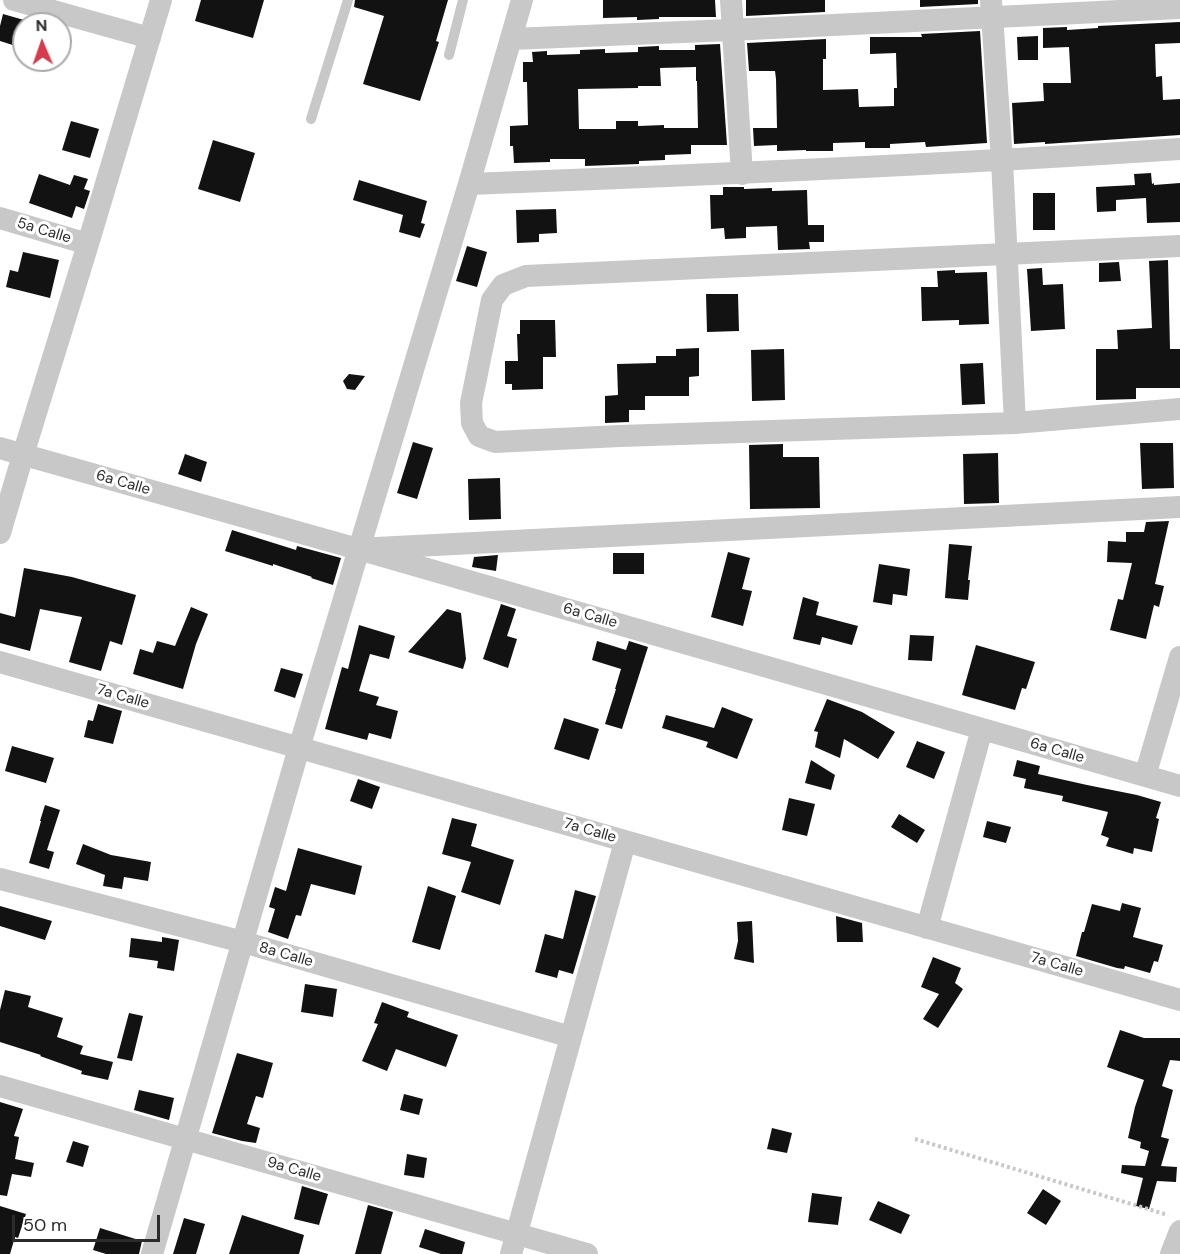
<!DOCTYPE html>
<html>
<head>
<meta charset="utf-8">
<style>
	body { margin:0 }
	#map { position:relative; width:1180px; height:1254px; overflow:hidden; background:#fff; font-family:"DM Sans",sans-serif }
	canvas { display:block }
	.north { position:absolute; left:12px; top:12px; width:60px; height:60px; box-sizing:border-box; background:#fff; border:2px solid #aaa; border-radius:50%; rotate:358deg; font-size:16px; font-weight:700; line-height:24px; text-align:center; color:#2b2b2b }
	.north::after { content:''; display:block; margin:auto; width:21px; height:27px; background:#d53b4c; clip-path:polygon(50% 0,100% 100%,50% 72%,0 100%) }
	.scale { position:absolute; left:12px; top:1215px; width:148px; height:27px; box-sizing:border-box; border:3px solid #2b2b2b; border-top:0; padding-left:8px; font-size:18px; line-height:21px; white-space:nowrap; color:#2b2b2b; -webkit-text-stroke:4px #fff; paint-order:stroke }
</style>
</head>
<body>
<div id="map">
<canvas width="1180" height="1254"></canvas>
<div class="north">N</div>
<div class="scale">50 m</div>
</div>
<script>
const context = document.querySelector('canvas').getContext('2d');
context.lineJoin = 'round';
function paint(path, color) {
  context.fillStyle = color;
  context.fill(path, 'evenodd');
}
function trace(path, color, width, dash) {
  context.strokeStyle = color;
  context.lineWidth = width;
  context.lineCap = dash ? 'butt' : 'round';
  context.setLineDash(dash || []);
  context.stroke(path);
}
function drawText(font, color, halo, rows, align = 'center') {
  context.font = font + ' "DM Sans",sans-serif';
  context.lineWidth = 6;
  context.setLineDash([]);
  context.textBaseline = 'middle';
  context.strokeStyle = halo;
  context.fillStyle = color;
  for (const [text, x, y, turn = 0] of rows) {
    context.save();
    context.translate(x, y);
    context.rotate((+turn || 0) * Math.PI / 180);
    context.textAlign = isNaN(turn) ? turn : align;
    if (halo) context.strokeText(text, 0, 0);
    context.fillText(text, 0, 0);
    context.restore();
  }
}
paint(new Path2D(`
	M 201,0 L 264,0 L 253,38 L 195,21 Z
	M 355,0 L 448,0 L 436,41 L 439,42 L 420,101 L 363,84 L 384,16 L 354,7 Z
	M 603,0 L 715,0 L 716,17 L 659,17 L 659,19 L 637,20 L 637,17 L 603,18 Z
	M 746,0 L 825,0 L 825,12 L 746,16 Z
	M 920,0 L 978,0 L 978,4 L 920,7 Z
	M 3,14 L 24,20 L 24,45 L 20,44 L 19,47 L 0,41 L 0,26 Z
	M 1180,22 L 1180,43 L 1155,44 L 1156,77 L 1162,76 L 1163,100 L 1180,99 L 1180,135 L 1045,144 L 1045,142 L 1014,144 L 1012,103 L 1044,101 L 1043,83 L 1071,83 L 1069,47 L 1043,48 L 1043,28 L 1067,27 L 1067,30 L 1098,28 L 1098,26 Z
	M 980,31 L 987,143 L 926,147 L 925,142 L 890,144 L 890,148 L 865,148 L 865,142 L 833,143 L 833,151 L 806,151 L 806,150 L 777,151 L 777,145 L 754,146 L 753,128 L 777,128 L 776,79 L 775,71 L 749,71 L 747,43 L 826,39 L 826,59 L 823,59 L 823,90 L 858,89 L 859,107 L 894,106 L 894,88 L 897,88 L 896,53 L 870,54 L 870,37 L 922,37 L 921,34 Z
	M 1038,36 L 1038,60 L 1018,60 L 1017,37 Z
	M 720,44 L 727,145 L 691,145 L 691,154 L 665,155 L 665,160 L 639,161 L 639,164 L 585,166 L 585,159 L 550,159 L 550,162 L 514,163 L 513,146 L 510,146 L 510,126 L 528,125 L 527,82 L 523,82 L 523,62 L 533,62 L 532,52 L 547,51 L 547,55 L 580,54 L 580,50 L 605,49 L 605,53 L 638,52 L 638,47 L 659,46 L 659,50 L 695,50 L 695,45 ZM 696,67 L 696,81 L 697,81 L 698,128 L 664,128 L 664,125 L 638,126 L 638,121 L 616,121 L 616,129 L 579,129 L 578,89 L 638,88 L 638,86 L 661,86 L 660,68 Z
	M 71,121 L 99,129 L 90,158 L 62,150 Z
	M 213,140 L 255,153 L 240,202 L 198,189 Z
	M 1151,173 L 1152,184 L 1154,183 L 1154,185 L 1180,183 L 1180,222 L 1147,223 L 1146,198 L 1116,200 L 1116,211 L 1097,212 L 1096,187 L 1135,185 L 1134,174 Z
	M 39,174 L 70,185 L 74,175 L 88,179 L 84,189 L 90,191 L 84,209 L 76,206 L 72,218 L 29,203 Z
	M 359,180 L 427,201 L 421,223 L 425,224 L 420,238 L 399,232 L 403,215 L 353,200 Z
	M 723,187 L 744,187 L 744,189 L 772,188 L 772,191 L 807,190 L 808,225 L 824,225 L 824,242 L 809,242 L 810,249 L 778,250 L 777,226 L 746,227 L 746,238 L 725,239 L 724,228 L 711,229 L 710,195 L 723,195 Z
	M 1033,193 L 1055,193 L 1055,230 L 1033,230 Z
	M 556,209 L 557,233 L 539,234 L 539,242 L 517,243 L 516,210 Z
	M 467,246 L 487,252 L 477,287 L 456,281 Z
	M 23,252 L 59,260 L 50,298 L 6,287 L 10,270 L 18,272 Z
	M 1168,260 L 1170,349 L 1180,349 L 1180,388 L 1136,388 L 1136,399 L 1096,400 L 1096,349 L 1118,349 L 1117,330 L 1152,328 L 1149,261 Z
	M 1119,262 L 1121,281 L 1099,282 L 1099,263 Z
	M 1042,268 L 1043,285 L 1063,284 L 1065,329 L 1031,331 L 1027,269 Z
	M 955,270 L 955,273 L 987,272 L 989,324 L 959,325 L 959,320 L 922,321 L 921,287 L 938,287 L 937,271 Z
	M 706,294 L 738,294 L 739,331 L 707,332 Z
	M 520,320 L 555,320 L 556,357 L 543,357 L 543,389 L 512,390 L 512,384 L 505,384 L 505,361 L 518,361 L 517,334 L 520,334 Z
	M 699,348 L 699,376 L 689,377 L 689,396 L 645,396 L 645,410 L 629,410 L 629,422 L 605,423 L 605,396 L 618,395 L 617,364 L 656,363 L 656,356 L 676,356 L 676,349 Z
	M 784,349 L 785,400 L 752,401 L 751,350 Z
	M 983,363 L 985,404 L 962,405 L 960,364 Z
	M 349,374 L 365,376 L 355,390 L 347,389 L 343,381 Z
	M 413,442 L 433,448 L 417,499 L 397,493 Z
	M 1140,443 L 1173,443 L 1174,488 L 1142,489 Z
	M 783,444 L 783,457 L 819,457 L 820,508 L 750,509 L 749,445 Z
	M 998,453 L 999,503 L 964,504 L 963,454 Z
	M 185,454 L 207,462 L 201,482 L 178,474 Z
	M 500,478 L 501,519 L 469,520 L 468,479 Z
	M 1169,521 L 1155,584 L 1164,586 L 1159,607 L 1154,605 L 1146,639 L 1110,630 L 1118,599 L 1123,600 L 1132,563 L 1107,562 L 1108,541 L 1126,542 L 1126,532 L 1144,532 L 1146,522 Z
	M 232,530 L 296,550 L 297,546 L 341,558 L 333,585 L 311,578 L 312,577 L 273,564 L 273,566 L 225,551 Z
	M 949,544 L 972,546 L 968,580 L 970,580 L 968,600 L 945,598 Z
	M 728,552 L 750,558 L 742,589 L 752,591 L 743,626 L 711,617 Z
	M 613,553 L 644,553 L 644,574 L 613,574 Z
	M 498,555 L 496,571 L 472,567 L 474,557 Z
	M 879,564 L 910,569 L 907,596 L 893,594 L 892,605 L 873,602 Z
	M 24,568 L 72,577 L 136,595 L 122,645 L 110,641 L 101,671 L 69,662 L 82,617 L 40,609 L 30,651 L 0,643 L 0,613 L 15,617 Z
	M 803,597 L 819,602 L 816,615 L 858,626 L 852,645 L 822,637 L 820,645 L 793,639 Z
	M 501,604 L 516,609 L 507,636 L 517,639 L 508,668 L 483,659 Z
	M 191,607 L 208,614 L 196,644 L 183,689 L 133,674 L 140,649 L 153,653 L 157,641 L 175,646 Z
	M 447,609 L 461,613 L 466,659 L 463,669 L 408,652 Z
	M 359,625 L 395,636 L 389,659 L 370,654 L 359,691 L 379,697 L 376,705 L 398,711 L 391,739 L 369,733 L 367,740 L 325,729 L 342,667 L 348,669 Z
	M 910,635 L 934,636 L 932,661 L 908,660 Z
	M 597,641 L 626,650 L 629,641 L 648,647 L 622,729 L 605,724 L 616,689 L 615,689 L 621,669 L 592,660 Z
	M 976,645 L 1035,662 L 1026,689 L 1022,688 L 1015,710 L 962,695 Z
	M 281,668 L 303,674 L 295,698 L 274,691 Z
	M 827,699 L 862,712 L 895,732 L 878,759 L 844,739 L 840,758 L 815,747 L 818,732 L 814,731 Z
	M 98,704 L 122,711 L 113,744 L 84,737 L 88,720 L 93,721 Z
	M 722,707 L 753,719 L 737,759 L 706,747 L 708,742 L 662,728 L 666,715 L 714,728 Z
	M 564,718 L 599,729 L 589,760 L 554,749 Z
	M 917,741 L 945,752 L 934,779 L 906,767 Z
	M 12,746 L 54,758 L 46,783 L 5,771 Z
	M 811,760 L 835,775 L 831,790 L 805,783 Z
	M 1017,760 L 1040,766 L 1038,774 L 1087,785 L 1137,795 L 1161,802 L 1156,818 L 1159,819 L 1152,852 L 1134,848 L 1133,854 L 1106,846 L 1109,838 L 1101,835 L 1108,812 L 1062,801 L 1063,796 L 1024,788 L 1026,779 L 1013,776 Z
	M 358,779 L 380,787 L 372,809 L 350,801 Z
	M 789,798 L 815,804 L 807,836 L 782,830 Z
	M 45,805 L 60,810 L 47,850 L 54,852 L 49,869 L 29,863 L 41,821 L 40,821 Z
	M 899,814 L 925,830 L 917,843 L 891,827 Z
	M 452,818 L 477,824 L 471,846 L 514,860 L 500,905 L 461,892 L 471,862 L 442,854 Z
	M 987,821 L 1011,827 L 1006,843 L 983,837 Z
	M 83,844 L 111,855 L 151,862 L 148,881 L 124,877 L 122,889 L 103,886 L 105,875 L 76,864 Z
	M 298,848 L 362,866 L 355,895 L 311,884 L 301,916 L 296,915 L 288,939 L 268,932 L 275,909 L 269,907 L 275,887 L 286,891 Z
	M 428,886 L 456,896 L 440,950 L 412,942 Z
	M 575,890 L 596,896 L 573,974 L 559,970 L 557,978 L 535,972 L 545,934 L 563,939 Z
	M 1122,903 L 1141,908 L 1133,937 L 1163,945 L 1158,962 L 1154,961 L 1150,973 L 1125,966 L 1124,969 L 1117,968 L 1076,956 L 1082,932 L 1084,932 L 1092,904 L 1120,911 Z
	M 0,906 L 52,921 L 45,940 L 0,926 Z
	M 836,916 L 862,923 L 863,942 L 837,942 Z
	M 752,921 L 754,963 L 734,959 L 738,941 L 737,922 Z
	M 162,937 L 179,940 L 174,971 L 157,968 L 158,961 L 129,957 L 131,938 L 162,942 Z
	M 933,957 L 961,968 L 955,983 L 963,989 L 938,1028 L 923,1019 L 939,994 L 921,987 Z
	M 305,984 L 337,989 L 333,1017 L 301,1012 Z
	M 5,990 L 31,996 L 28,1007 L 63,1018 L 57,1037 L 83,1046 L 80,1054 L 113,1062 L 108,1080 L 81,1074 L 82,1071 L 40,1056 L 41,1055 L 0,1042 L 0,1010 Z
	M 382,1002 L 409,1012 L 407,1017 L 458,1035 L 446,1067 L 396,1049 L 387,1071 L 362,1061 L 378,1024 L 374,1023 Z
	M 129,1013 L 143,1016 L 132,1061 L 117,1058 Z
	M 1120,1030 L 1144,1038 L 1180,1038 L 1180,1061 L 1170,1060 L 1162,1086 L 1173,1090 L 1161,1137 L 1169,1139 L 1161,1166 L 1177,1167 L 1176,1182 L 1157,1181 L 1149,1209 L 1136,1206 L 1143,1178 L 1121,1173 L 1122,1165 L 1145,1166 L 1149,1151 L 1140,1148 L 1141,1142 L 1128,1138 L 1135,1107 L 1144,1080 L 1107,1067 Z
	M 237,1053 L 273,1063 L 263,1098 L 256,1096 L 247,1124 L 260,1128 L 256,1143 L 242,1141 L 212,1133 Z
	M 139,1090 L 174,1098 L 169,1120 L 134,1110 Z
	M 404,1094 L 423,1099 L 419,1115 L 400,1110 Z
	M 0,1102 L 23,1109 L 14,1136 L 19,1137 L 15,1159 L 34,1163 L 31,1177 L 12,1174 L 7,1196 L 0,1195 Z
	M 772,1128 L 792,1133 L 787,1153 L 767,1149 Z
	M 73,1141 L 89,1146 L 83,1167 L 66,1162 Z
	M 407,1154 L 427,1158 L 424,1178 L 404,1175 Z
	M 302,1186 L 328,1194 L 319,1225 L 294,1219 Z
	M 1043,1189 L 1061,1201 L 1046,1225 L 1027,1213 Z
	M 812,1193 L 842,1197 L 838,1225 L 808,1222 Z
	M 878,1201 L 910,1215 L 901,1234 L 869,1220 Z
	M 368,1205 L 393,1212 L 381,1254 L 355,1254 Z
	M 0,1206 L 26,1214 L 18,1238 L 15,1237 L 10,1254 L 0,1254 Z
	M 242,1215 L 304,1235 L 299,1254 L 229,1254 Z
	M 184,1218 L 205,1224 L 196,1254 L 173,1254 Z
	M 100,1228 L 142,1241 L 139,1254 L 106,1254 L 93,1250 Z
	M 425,1229 L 465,1242 L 462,1254 L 441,1254 L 419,1247 Z`), '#121212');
trace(new Path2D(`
	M 915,1139 L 1168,1215`), '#c8c8c8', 4, [3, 3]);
trace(new Path2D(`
	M 449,55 L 463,0
	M 311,119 L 348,0`), '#c8c8c8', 10);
trace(new Path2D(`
	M 14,0 L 150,38
	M 731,0 L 742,174
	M 991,0 L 1002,161 L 1015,423
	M 511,39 L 731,30 L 1180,8
	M 469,184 C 706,175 943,165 1180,149
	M 0,218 L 88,244
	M 1180,246 L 526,276 L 503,285 L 492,300 L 471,403 L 472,423 L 479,436 L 495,442 L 620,436 L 1015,423 L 1180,409
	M 0,448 L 358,549 L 1180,786
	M 0,533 L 23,455 L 88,244 L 161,0
	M 376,548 L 1180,507
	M 0,662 L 1180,1000
	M 1145,776 L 1180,657
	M 0,879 L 243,942 L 571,1037
	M 927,928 L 982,729
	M 0,1086 L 587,1254
	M 152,1254 L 299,748 L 469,184 L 522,0
	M 511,1254 L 625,842
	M 1171,1254 L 1180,1231`), '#c8c8c8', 22);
drawText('15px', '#2b2b2b', '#fff', [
	["5a Calle",44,231,17],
	["6a Calle",123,483,16],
	["6a Calle",590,616,16],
	["7a Calle",123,697,16],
	["6a Calle",1057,751,16],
	["7a Calle",590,831,16],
	["8a Calle",286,955,16],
	["7a Calle",1057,965,16],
	["9a Calle",294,1170,16]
]);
</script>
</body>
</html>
